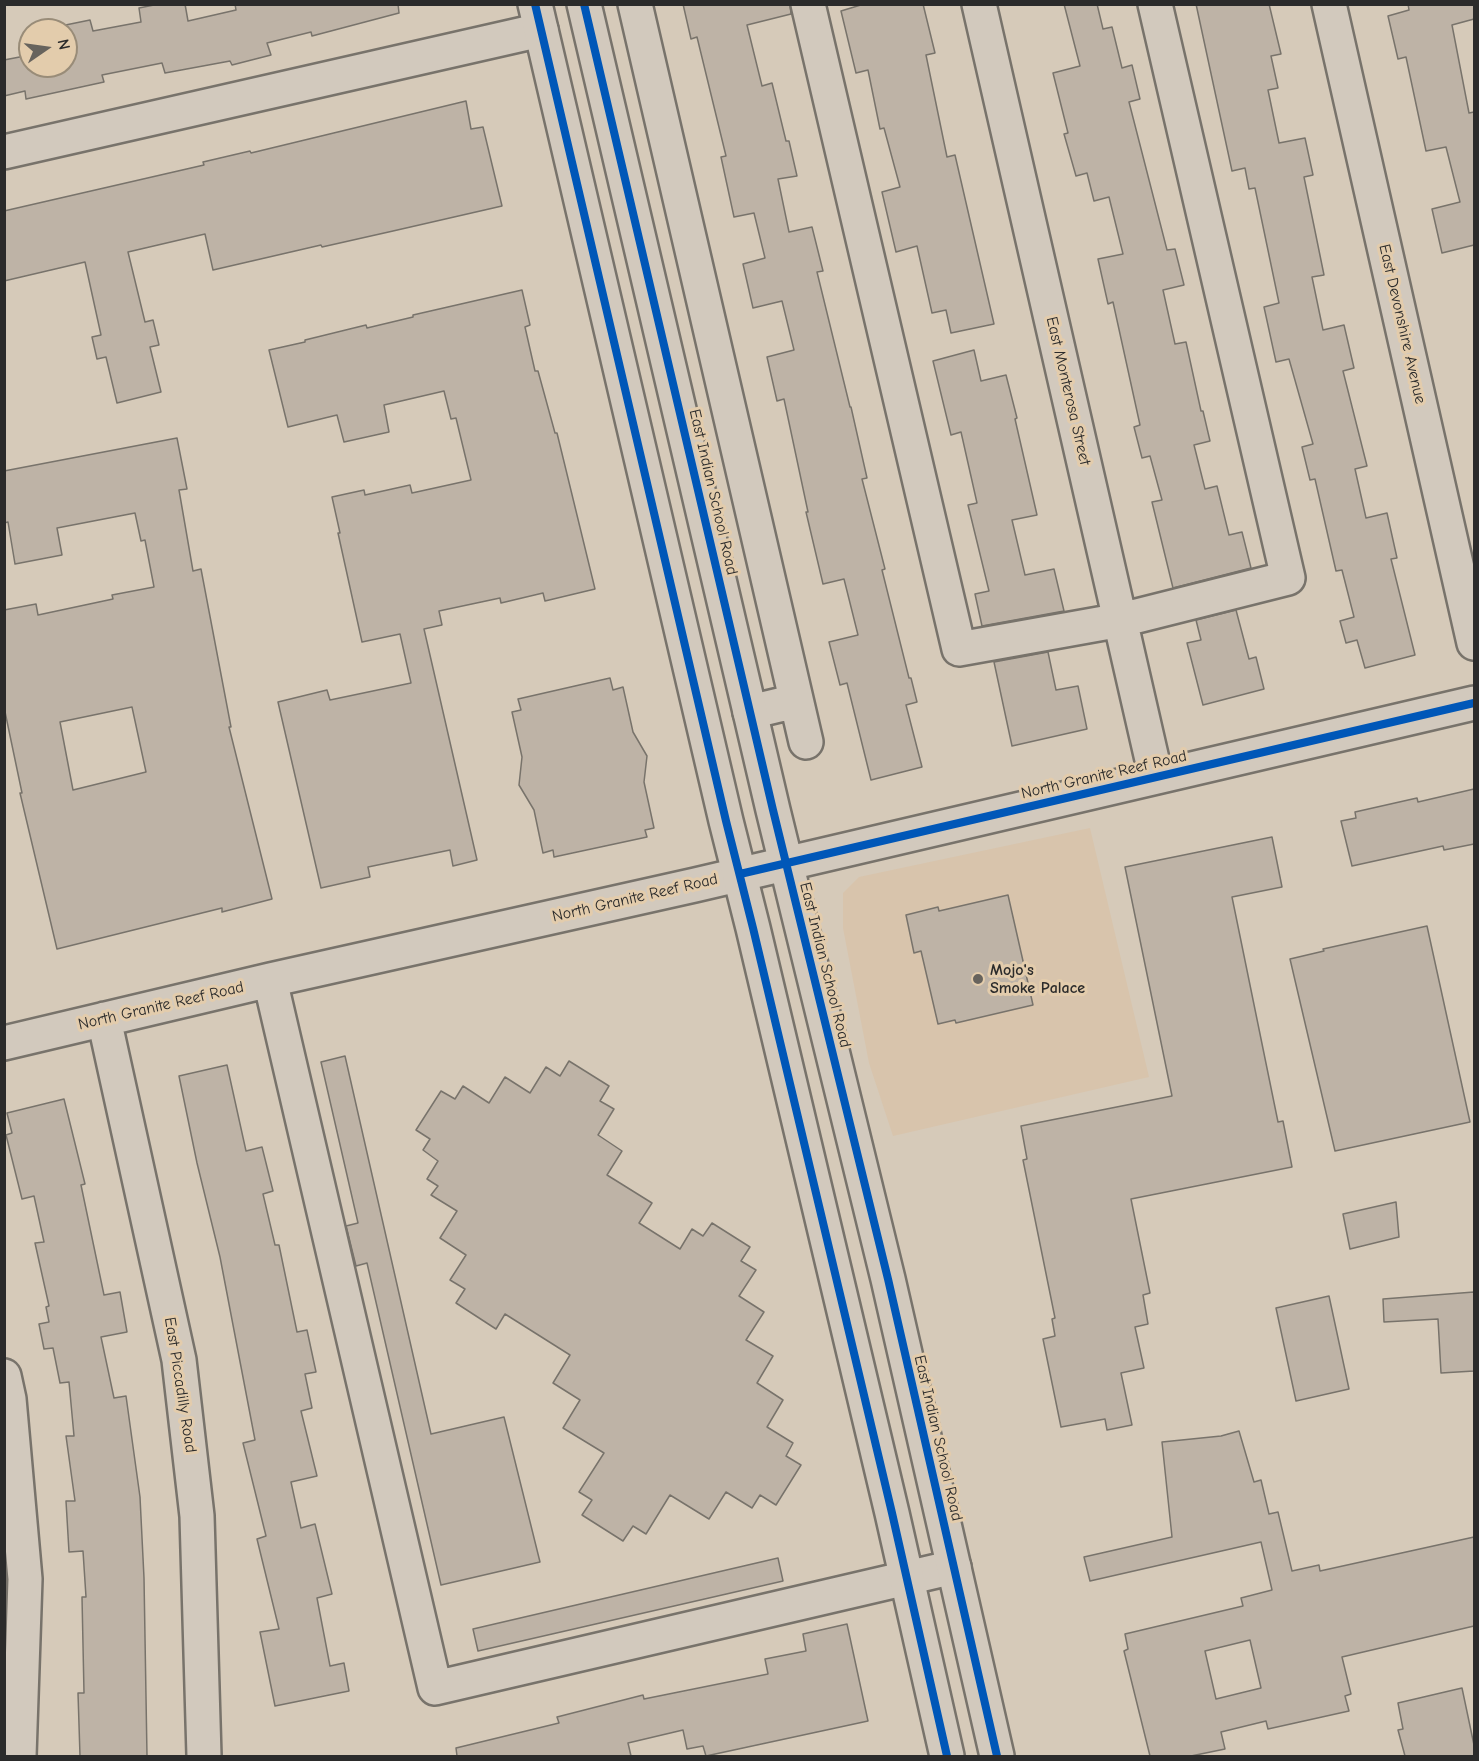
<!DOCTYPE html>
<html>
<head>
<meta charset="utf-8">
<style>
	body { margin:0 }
	#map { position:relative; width:1479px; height:1761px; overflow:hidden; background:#d6cab9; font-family:"Comic Neue",sans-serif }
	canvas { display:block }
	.frame { position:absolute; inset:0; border:6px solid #2b2b2b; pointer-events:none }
	.north { position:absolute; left:18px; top:18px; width:60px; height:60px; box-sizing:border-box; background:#e3ccac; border:2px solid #998c78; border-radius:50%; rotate:77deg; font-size:16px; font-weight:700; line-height:24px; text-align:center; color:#2b2b2b }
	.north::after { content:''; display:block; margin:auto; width:21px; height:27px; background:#67635d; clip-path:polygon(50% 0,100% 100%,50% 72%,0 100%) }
</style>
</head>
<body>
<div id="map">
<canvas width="1479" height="1761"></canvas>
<div class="frame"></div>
<div class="north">N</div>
</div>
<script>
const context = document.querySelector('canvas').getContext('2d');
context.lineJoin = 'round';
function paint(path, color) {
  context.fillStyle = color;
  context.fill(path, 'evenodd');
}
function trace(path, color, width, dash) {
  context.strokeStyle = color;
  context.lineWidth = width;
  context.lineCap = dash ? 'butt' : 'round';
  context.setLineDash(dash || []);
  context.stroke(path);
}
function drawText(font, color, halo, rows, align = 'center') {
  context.font = font + ' "Comic Neue",sans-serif';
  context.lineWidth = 6;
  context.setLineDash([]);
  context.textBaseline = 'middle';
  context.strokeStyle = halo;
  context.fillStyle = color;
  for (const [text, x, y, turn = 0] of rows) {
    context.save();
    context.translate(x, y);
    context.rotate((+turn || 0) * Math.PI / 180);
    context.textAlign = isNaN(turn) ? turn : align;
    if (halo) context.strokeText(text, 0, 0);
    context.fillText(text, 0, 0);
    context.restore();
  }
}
paint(new Path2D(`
	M 1090,828 L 1149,1077 L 893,1136 L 869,1063 L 843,928 L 843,893 L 859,877 Z`), '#d8c4ac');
const building = new Path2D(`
	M 159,4 L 185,4 L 188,21 L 236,10 L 235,4 L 398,4 L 399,13 L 312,36 L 311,32 L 267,43 L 271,55 L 232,65 L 230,61 L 165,73 L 162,63 L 102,75 L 104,82 L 26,99 L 25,91 L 4,96 L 4,60 L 30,55 L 30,66 L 66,66 L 66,30 L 46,29 L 90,20 L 93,31 L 141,22 L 139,8 Z
	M 683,4 L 790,4 L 791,14 L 747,25 L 762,86 L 772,83 L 786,141 L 789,141 L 797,176 L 778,179 L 789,232 L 812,227 L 823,271 L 817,272 L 850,407 L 851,407 L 867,478 L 862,479 L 885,569 L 882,570 L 909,678 L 911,678 L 917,702 L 906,705 L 922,767 L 871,780 L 847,683 L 840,685 L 829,642 L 858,635 L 844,579 L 823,584 L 806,512 L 808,512 L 784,399 L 777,401 L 767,357 L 794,350 L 782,301 L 753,308 L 743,264 L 765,258 L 754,213 L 734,217 L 721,157 L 726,156 L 697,37 L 691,39 Z
	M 864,4 L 923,4 L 935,53 L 926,55 L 947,157 L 955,155 L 994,324 L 951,333 L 946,310 L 932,313 L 917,246 L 896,252 L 882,192 L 900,187 L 884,128 L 880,129 L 868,70 L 856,73 L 841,11 Z
	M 1064,4 L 1097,4 L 1103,29 L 1112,27 L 1122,68 L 1132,65 L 1140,99 L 1129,102 L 1167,250 L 1175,249 L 1184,285 L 1163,290 L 1175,344 L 1186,342 L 1201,411 L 1203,411 L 1210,441 L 1194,445 L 1205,489 L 1217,486 L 1229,535 L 1242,532 L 1251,568 L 1173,588 L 1152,502 L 1162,500 L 1150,456 L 1142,458 L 1134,427 L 1140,425 L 1113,302 L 1108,304 L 1098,259 L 1123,254 L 1109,197 L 1094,201 L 1087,173 L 1076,176 L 1064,134 L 1068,133 L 1053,73 L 1080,66 Z
	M 1196,4 L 1269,4 L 1281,54 L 1271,56 L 1278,88 L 1268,90 L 1279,143 L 1305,138 L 1313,175 L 1304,177 L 1324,275 L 1312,277 L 1323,330 L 1344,325 L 1354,368 L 1343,371 L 1367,466 L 1355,469 L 1366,518 L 1387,513 L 1397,558 L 1391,559 L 1415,655 L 1365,668 L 1357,640 L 1346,643 L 1340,621 L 1354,617 L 1342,570 L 1336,571 L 1315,479 L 1310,480 L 1302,447 L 1313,444 L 1289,359 L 1276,362 L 1264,307 L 1279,303 L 1255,188 L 1249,189 L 1245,168 L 1232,171 Z
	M 1408,4 L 1474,4 L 1474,19 L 1452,25 L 1469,113 L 1474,112 L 1474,245 L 1442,253 L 1432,209 L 1460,202 L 1446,147 L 1426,151 L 1406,57 L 1398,59 L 1388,16 L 1409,10 Z
	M 466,101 L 471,129 L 483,127 L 502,206 L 393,231 L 322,247 L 321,245 L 213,270 L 205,234 L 128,252 L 145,322 L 153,320 L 159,345 L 150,347 L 161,392 L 117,403 L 106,357 L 97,359 L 92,337 L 101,335 L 85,262 L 4,281 L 4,211 L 204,165 L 203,162 L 250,151 L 251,153 Z
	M 522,290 L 530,325 L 525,327 L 535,371 L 538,371 L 555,433 L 557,433 L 595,589 L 545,601 L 543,593 L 501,603 L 500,598 L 439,611 L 442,625 L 424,629 L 477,860 L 453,866 L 450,850 L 368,867 L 370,877 L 321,888 L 278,702 L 327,690 L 330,700 L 411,683 L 400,634 L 362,642 L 338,533 L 340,533 L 332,497 L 364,490 L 365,495 L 410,485 L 412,493 L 471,480 L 456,418 L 451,419 L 444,391 L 384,405 L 389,432 L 344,442 L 337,415 L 288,427 L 269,350 L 305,342 L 305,340 L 366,325 L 367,328 L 413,317 L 413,315 Z
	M 974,350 L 981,381 L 1006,375 L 1017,418 L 1015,419 L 1037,515 L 1012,520 L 1025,575 L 1054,569 L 1064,611 L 982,626 L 975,594 L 989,591 L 968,505 L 977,503 L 961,432 L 951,435 L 933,361 Z
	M 177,438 L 187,489 L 179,490 L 193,571 L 201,569 L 231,727 L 229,727 L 272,899 L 222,912 L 222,908 L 57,949 L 20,793 L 22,793 L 4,707 L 4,610 L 36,604 L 38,615 L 113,599 L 112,595 L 154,587 L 145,540 L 141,541 L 135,513 L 57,528 L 62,555 L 15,564 L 8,522 L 4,523 L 4,471 ZM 132,707 L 146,772 L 73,790 L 60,722 Z
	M 1236,610 L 1249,659 L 1256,657 L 1264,689 L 1203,705 L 1187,643 L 1201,640 L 1196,620 Z
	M 1048,652 L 1056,690 L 1078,686 L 1087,729 L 1012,746 L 994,662 Z
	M 610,678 L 613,690 L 623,687 L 633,732 L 647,756 L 644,782 L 654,828 L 645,830 L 647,837 L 554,857 L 553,850 L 543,853 L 534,810 L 519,785 L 522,757 L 512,712 L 521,710 L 518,699 Z
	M 1474,789 L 1474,844 L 1444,850 L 1443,846 L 1352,866 L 1341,821 L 1356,818 L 1355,812 L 1417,798 L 1418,802 Z
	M 1272,837 L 1282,887 L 1232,897 L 1278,1122 L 1283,1121 L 1292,1167 L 1131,1199 L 1150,1293 L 1143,1295 L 1148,1324 L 1135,1327 L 1144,1368 L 1121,1373 L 1132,1425 L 1107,1430 L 1105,1419 L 1061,1427 L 1043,1339 L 1055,1336 L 1052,1319 L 1055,1318 L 1023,1160 L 1027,1159 L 1021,1126 L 1172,1096 L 1125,867 Z
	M 1008,895 L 1033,1005 L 956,1023 L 955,1020 L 938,1024 L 921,951 L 914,953 L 906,915 L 938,907 L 939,911 Z
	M 1427,926 L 1470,1122 L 1335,1151 L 1290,959 L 1324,951 L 1323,949 Z
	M 345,1056 L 431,1434 L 504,1417 L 540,1562 L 441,1585 L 367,1263 L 356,1266 L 346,1226 L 358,1223 L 321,1062 Z
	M 569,1061 L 609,1086 L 600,1101 L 614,1109 L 598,1135 L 622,1151 L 607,1175 L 652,1203 L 639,1223 L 680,1249 L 692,1229 L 703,1236 L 712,1223 L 750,1247 L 741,1261 L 756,1270 L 739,1296 L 764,1312 L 746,1340 L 773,1356 L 757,1383 L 783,1400 L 767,1427 L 793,1443 L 786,1456 L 801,1465 L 776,1505 L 760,1495 L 752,1508 L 726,1492 L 709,1519 L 670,1495 L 646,1534 L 633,1526 L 623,1541 L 582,1515 L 592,1500 L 579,1492 L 604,1453 L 563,1428 L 580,1400 L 553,1383 L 570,1355 L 505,1314 L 496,1329 L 456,1303 L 465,1289 L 450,1280 L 466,1255 L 440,1238 L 457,1211 L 431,1195 L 438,1186 L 427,1179 L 438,1161 L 423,1150 L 430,1139 L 416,1130 L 441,1091 L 455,1099 L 463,1086 L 489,1103 L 505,1077 L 530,1093 L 546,1067 L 560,1076 Z
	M 227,1065 L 246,1151 L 262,1147 L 273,1191 L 263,1194 L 275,1245 L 279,1245 L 297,1332 L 307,1330 L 316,1372 L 305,1374 L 312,1408 L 301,1411 L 317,1476 L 291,1482 L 301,1528 L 315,1524 L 332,1594 L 317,1598 L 330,1666 L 344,1663 L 349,1691 L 275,1706 L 260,1632 L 279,1629 L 257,1539 L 266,1536 L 243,1443 L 255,1440 L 220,1257 L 197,1163 L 179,1076 Z
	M 64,1099 L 85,1184 L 81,1185 L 104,1295 L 120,1292 L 127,1332 L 101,1337 L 114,1398 L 126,1396 L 140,1497 L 144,1578 L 147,1756 L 80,1756 L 78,1693 L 84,1693 L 82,1597 L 86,1597 L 83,1551 L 69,1552 L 66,1501 L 75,1501 L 66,1436 L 74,1436 L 69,1382 L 60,1383 L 53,1348 L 44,1349 L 39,1324 L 49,1322 L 46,1307 L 49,1306 L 35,1243 L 44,1242 L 34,1196 L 22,1199 L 6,1135 L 12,1133 L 7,1113 Z
	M 1396,1202 L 1399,1237 L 1350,1249 L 1343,1214 Z
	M 1474,1292 L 1474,1371 L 1441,1373 L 1438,1319 L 1384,1322 L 1383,1299 Z
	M 1329,1296 L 1349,1389 L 1296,1401 L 1276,1308 Z
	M 1239,1431 L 1254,1482 L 1261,1480 L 1269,1514 L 1278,1512 L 1292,1571 L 1319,1565 L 1320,1571 L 1474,1537 L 1474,1626 L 1342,1657 L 1351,1694 L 1345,1696 L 1349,1711 L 1268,1729 L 1266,1721 L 1221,1732 L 1225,1749 L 1191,1756 L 1150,1756 L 1124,1651 L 1128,1649 L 1125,1634 L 1243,1606 L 1241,1598 L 1272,1590 L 1261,1542 L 1090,1581 L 1084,1557 L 1172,1537 L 1162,1442 L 1221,1436 ZM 1250,1640 L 1261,1688 L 1216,1699 L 1205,1651 Z
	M 778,1558 L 783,1581 L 478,1651 L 473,1629 Z
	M 847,1624 L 868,1721 L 706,1756 L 703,1746 L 687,1749 L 683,1730 L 628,1743 L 631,1756 L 457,1756 L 456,1748 L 559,1723 L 557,1717 L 643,1695 L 644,1699 L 768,1674 L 765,1659 L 806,1651 L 803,1634 Z
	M 1462,1688 L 1474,1745 L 1474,1756 L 1405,1756 L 1398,1730 L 1403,1729 L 1398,1703 Z`);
paint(building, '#beb3a6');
trace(building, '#78736b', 1.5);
const minor = new Path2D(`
	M 635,4 L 806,742
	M 808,4 L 959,649 L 1121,620 L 1288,578 L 1155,4
	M 979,4 L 1156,777
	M 1329,4 L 1474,643
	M 4,152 L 541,30
	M 750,712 L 796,701
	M 270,980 L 435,1688 L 954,1567
	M 104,1019 L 179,1360 L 197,1516 L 204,1756
	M 4,1043 L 270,980 L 695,885 L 1474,703
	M 4,1376 L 9,1399 L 25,1579 L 19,1756`);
const major = new Path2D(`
	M 535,4 L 726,821 L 753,928 L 892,1513 L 947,1756
	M 584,4 L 773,810 L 888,1279 L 997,1756`);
trace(minor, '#78736b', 38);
trace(major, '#78736b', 38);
trace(minor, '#d2c9bd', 33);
trace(major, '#d2c9bd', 33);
trace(new Path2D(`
	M 535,4 L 726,821 L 753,928 L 892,1513 L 947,1756
	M 584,4 L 773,810 L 888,1279 L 997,1756
	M 740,874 L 1474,703`), '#0057b8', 8);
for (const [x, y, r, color] of [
	[978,979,6,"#67635d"]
]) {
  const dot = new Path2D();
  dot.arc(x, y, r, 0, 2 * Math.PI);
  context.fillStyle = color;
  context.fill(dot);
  trace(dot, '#e3ccac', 2);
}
drawText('16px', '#2b2b2b', '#e3ccac', [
	["East Devonshire Avenue",1402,324,77],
	["East Monterosa Street",1068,391,77],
	["East Indian School Road",713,492,77],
	["North Granite Reef Road",1104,775,-13],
	["North Granite Reef Road",635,898,-13],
	["East Indian School Road",825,965,76],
	["North Granite Reef Road",161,1006,-13],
	["East Piccadilly Road",180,1385,81],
	["East Indian School Road",938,1438,77]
]);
drawText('bold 16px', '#2b2b2b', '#e3ccac', [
	["Mojo's",990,970],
	["Smoke Palace",990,988]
], 'left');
</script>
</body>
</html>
